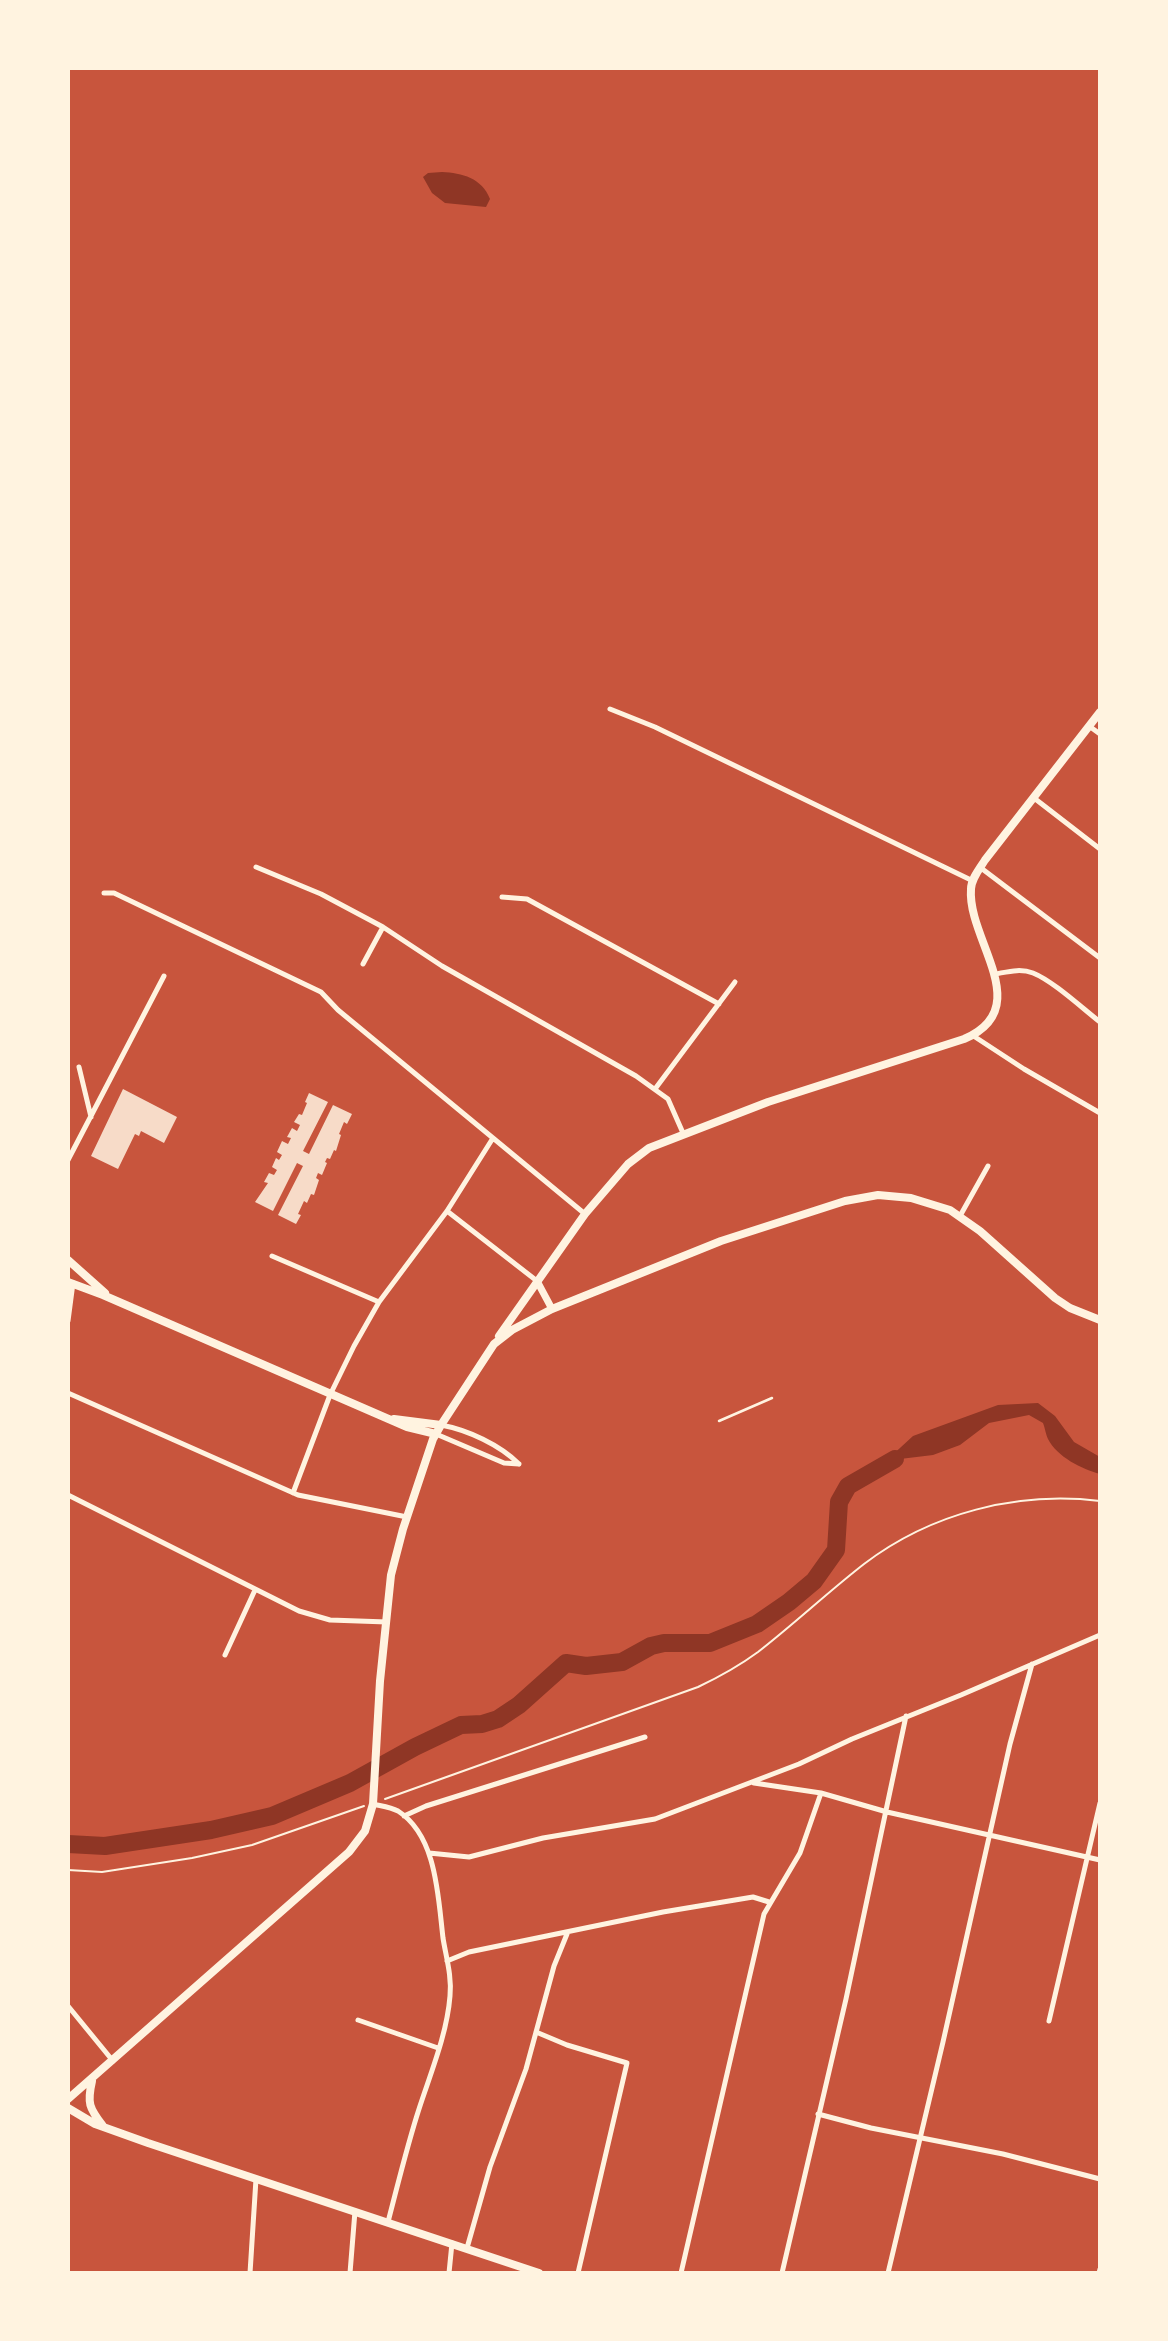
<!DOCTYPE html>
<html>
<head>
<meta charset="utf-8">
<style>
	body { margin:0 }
	#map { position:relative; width:1168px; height:2341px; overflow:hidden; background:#c8553d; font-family:Jost,sans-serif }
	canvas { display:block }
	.frame { position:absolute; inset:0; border:70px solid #fff3e0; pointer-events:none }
</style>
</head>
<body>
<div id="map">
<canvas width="1168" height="2341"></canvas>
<div class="frame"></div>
</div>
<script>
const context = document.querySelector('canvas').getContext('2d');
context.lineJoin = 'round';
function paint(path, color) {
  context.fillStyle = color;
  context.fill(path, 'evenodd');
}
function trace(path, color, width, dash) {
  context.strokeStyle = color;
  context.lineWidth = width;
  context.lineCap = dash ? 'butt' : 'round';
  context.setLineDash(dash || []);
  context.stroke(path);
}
paint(new Path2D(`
	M 442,172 C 462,173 482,178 490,199 L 486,207 L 445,203 L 432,193 L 423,177 L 428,173 Z
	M 1038,1403 L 1055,1416 L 1074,1442 L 1100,1457 L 1100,1474 C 1082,1469 1057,1457 1048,1439 C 1046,1435 1045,1428 1043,1423 L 1029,1415 L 989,1423 L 960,1445 L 933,1455 L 900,1459 L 875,1471 L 913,1436 L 998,1405 Z`), '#8f3625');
trace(new Path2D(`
	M 68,1844 L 105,1846 L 211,1830 L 272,1816 L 350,1783 L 415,1747 L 461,1725 L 482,1724 L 498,1719 L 519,1705 L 566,1663 L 586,1666 L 622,1662 L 651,1646 L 664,1643 L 710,1643 L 757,1624 L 789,1602 L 814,1581 L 836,1550 L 839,1502 L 848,1486 L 895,1459`), '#8f3625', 18);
paint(new Path2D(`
	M 123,1089 L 177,1117 L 164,1143 L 141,1131 L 139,1136 L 135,1134 L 118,1169 L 91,1156 Z
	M 309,1093 L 328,1102 L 303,1151 L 309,1154 L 333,1105 L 352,1114 L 347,1124 L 344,1122 L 339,1134 L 341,1135 L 336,1151 L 334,1150 L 330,1159 L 327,1158 L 325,1162 L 327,1163 L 322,1175 L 318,1173 L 316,1178 L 319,1180 L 314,1195 L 311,1194 L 307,1203 L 304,1201 L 298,1214 L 301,1215 L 296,1224 L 278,1215 L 303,1166 L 297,1163 L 273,1211 L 255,1202 L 268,1183 L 264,1182 L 269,1173 L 274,1175 L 277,1170 L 272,1167 L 276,1158 L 279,1160 L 282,1155 L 277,1152 L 282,1141 L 288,1144 L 291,1138 L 287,1137 L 292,1128 L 297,1131 L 300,1125 L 294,1122 L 299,1114 L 302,1115 L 307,1103 L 305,1102 Z`), '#f7dbc8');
trace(new Path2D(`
	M 385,1799 L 698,1687 C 719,1677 739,1666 758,1652 C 794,1624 828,1592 864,1564 C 931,1513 1017,1491 1100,1501
	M 68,1870 L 102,1872 L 192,1858 L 252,1845 L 364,1806`), '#fff3e0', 2);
trace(new Path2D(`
	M 719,1421 L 772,1398`), '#fff3e0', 2.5);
trace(new Path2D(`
	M 610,709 L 655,727 L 973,881
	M 1089,726 L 1100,734
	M 1034,798 L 1100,849
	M 256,867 L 321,894 L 383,927 L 442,966 L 636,1076 L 668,1099 L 683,1133
	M 981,868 L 1100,958
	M 104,893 L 114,893 L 321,992 L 338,1010 L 585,1214
	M 502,897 L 527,899 L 719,1004
	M 363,964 L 383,927
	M 995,974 C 1007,972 1020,968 1033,973 C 1053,981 1082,1008 1100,1022
	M 972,1035 L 1024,1069 L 1100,1113
	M 79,1067 L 91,1117
	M 655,1089 L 735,982
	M 68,1160 L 164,976
	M 447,1211 L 537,1281
	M 960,1216 L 988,1166
	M 272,1256 L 379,1302
	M 68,1321 L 73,1283
	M 68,1393 L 298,1495 L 407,1517
	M 441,1425 C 468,1430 500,1445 519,1464
	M 436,1434 L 504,1463 L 519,1464
	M 293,1493 L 330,1395 L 354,1346 L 379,1302 L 447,1211 L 493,1138
	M 68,1495 L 299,1611 L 330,1620 L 387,1622
	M 225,1655 L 255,1590
	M 754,1783 L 821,1793 L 887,1812 L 1100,1860
	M 373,1804 C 381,1806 390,1807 398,1811 C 437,1836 438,1897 443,1938 C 446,1957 452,1976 450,1996 C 447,2034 431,2072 419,2109 C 407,2146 398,2184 388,2222
	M 404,1816 L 426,1806 L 645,1737
	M 429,1853 L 469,1857 L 543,1838 L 655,1819 L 799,1764 L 852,1739 L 961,1695 L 1100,1635
	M 447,1961 L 469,1952 L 663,1912 L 753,1897 L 769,1902
	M 68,2006 L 113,2061
	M 358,2020 L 438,2048
	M 1049,2021 L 1100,1803
	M 536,2032 L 567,2045 L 627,2063 L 578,2273
	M 818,2114 L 871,2128 L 1003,2154 L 1100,2179
	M 467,2248 L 490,2167 L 526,2069 L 554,1966 L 567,1934
	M 250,2273 L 256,2179
	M 350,2273 L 355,2211
	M 449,2273 L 452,2243
	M 681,2273 L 764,1914 L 800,1853 L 821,1793
	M 782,2273 L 846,1999 L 906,1716
	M 888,2273 L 943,2042 L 1010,1744 L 1032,1664
	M 1099,2273 L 1100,2269`), '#fff3e0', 5);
trace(new Path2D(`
	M 537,1281 L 552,1309`), '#fff3e0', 7);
trace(new Path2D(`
	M 68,1260 L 105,1293
	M 68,1282 L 103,1295 L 407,1427 L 436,1434
	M 499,1336 L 585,1214 L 628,1164 L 649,1148 L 768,1102 L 964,1039 C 1037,1008 967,940 971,889 C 971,879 980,868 985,860 L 1100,712
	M 394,1419 L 441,1425
	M 92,2081 C 87,2103 89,2108 103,2126
	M 68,2099 L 349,1852 L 365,1831 L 373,1804 L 380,1681 L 391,1575 L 403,1529 L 433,1439 L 441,1425 L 494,1344 L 512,1330 L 552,1309 L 721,1241 L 845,1201 L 878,1195 L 911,1198 L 950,1210 L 980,1231 L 1055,1298 L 1070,1308 L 1100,1320
	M 68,2108 L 95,2124 L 148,2143 L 539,2273`), '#fff3e0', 8);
</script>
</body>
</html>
